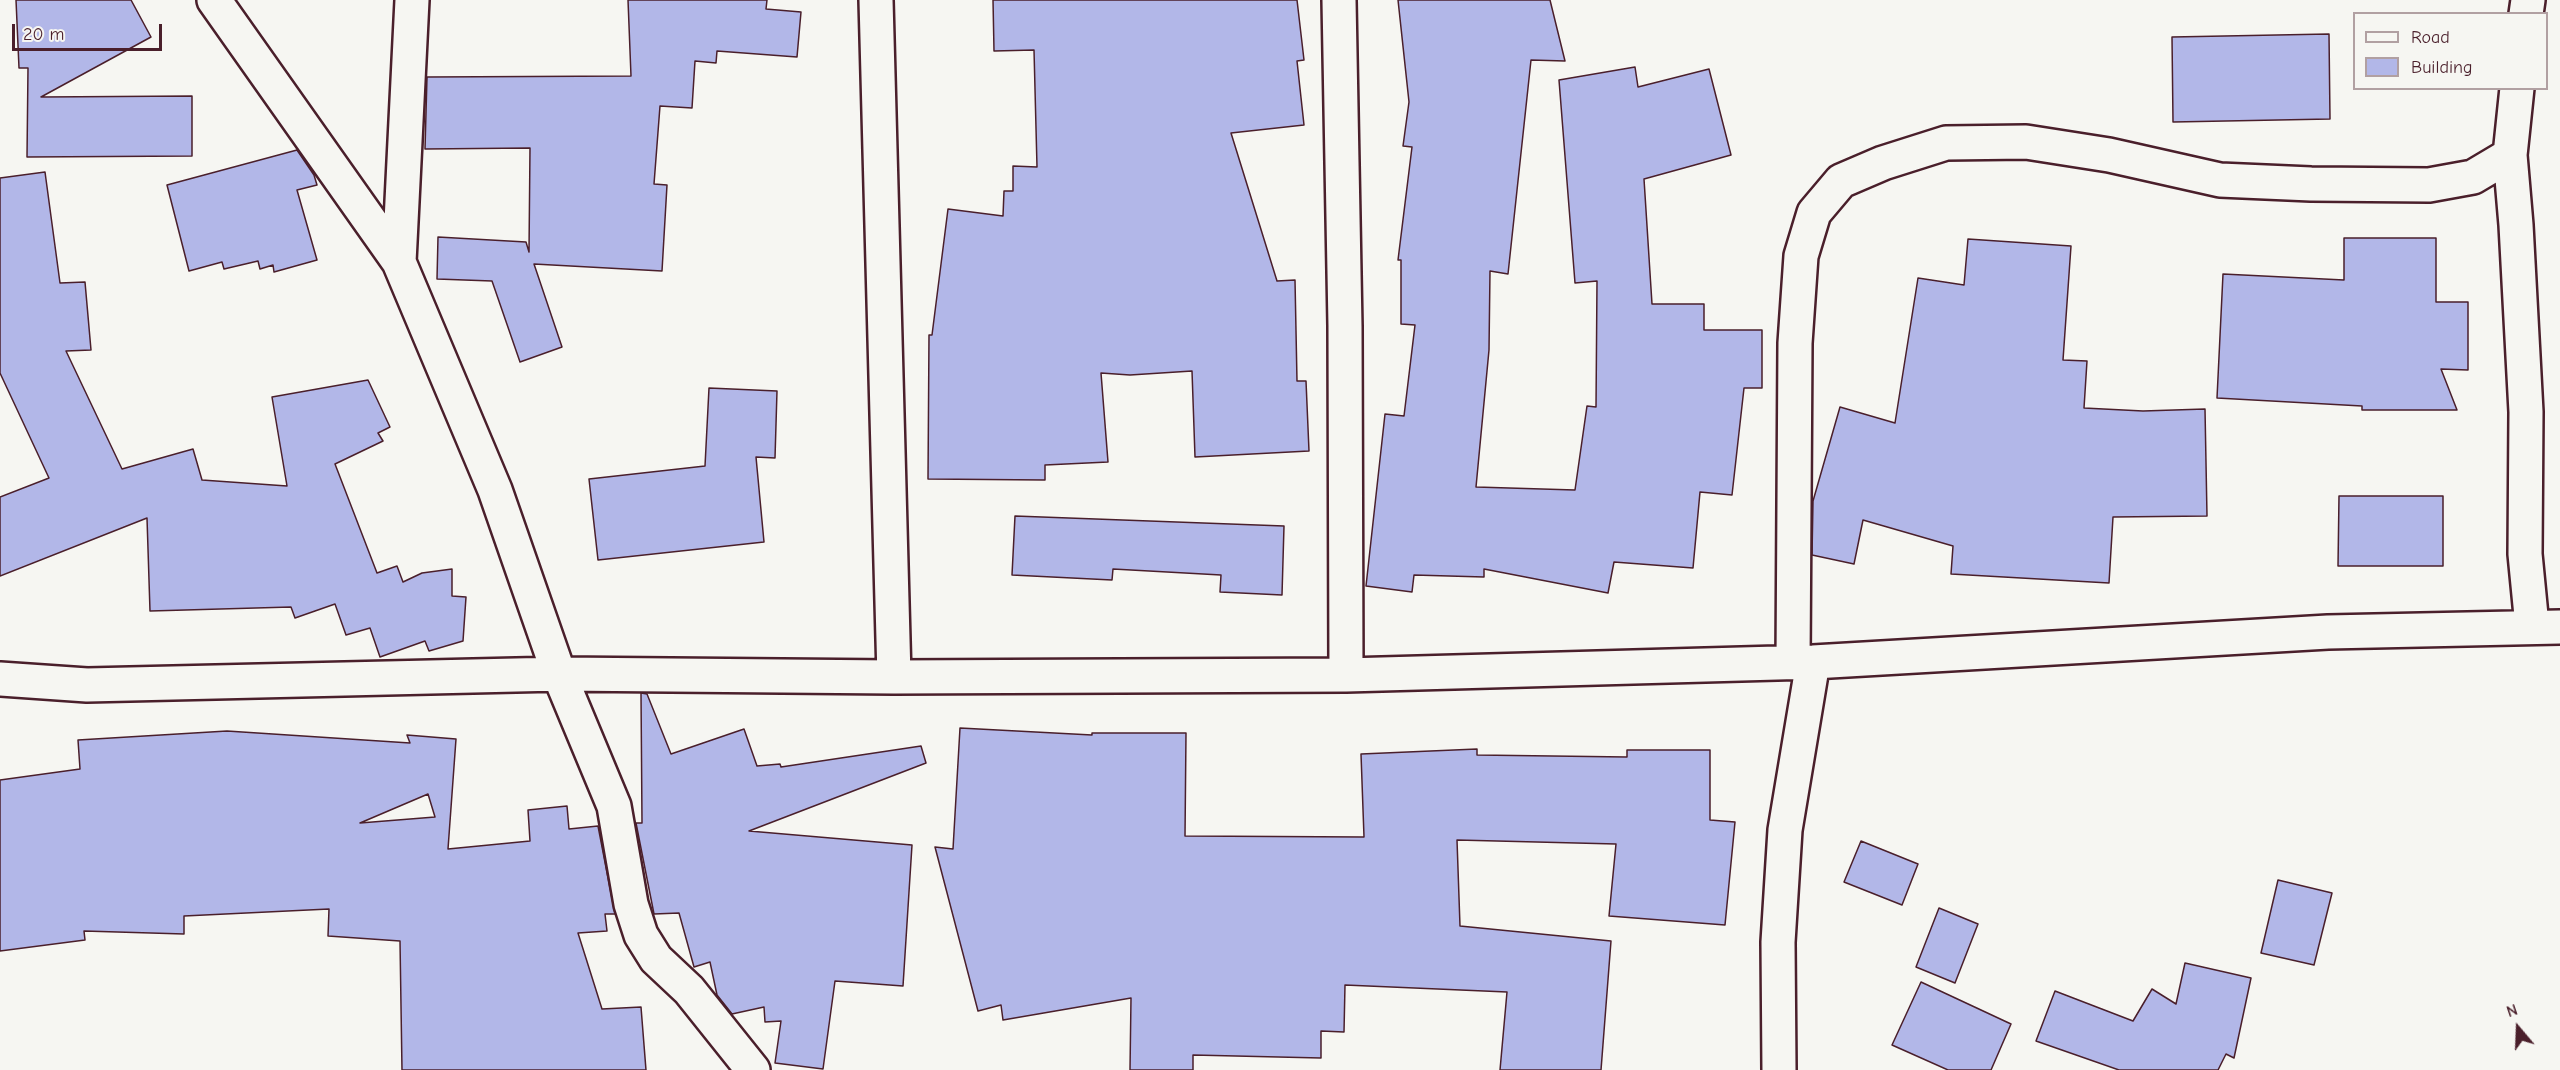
<!DOCTYPE html>
<html>
<head>
<meta charset="utf-8">
<style>
	body { margin:0 }
	#map { position:relative; width:2560px; height:1070px; overflow:hidden; background:#f6f6f2; font-family:"Comic Neue",sans-serif }
	canvas { display:block }
	.legend { position:absolute; left:2353px; top:12px; width:195px; height:78px; box-sizing:border-box; background:#f6f6f2; border:2px solid #b1a0a2; margin:0; padding:8px 10px; list-style:none; font-size:18px; color:#4a1f2b }
	.legend li { display:flex; align-items:center; gap:12px; height:30px }
	.legend b { width:30px; border:2px solid #b1a0a2 }
	.north { position:absolute; left:2488px; top:998px; width:60px; height:60px; -webkit-text-stroke:4px #f6f6f2; paint-order:stroke; rotate:341deg; font-size:16px; font-weight:700; line-height:24px; text-align:center; color:#4a1f2b }
	.north::after { content:''; display:block; margin:auto; width:21px; height:27px; background:#4a1f2b; clip-path:polygon(50% 0,100% 100%,50% 72%,0 100%) }
	.scale { position:absolute; left:12px; top:24px; width:150px; height:27px; box-sizing:border-box; border:3px solid #4a1f2b; border-top:0; padding-left:8px; font-size:18px; line-height:21px; white-space:nowrap; color:#4a1f2b; -webkit-text-stroke:4px #f6f6f2; paint-order:stroke }
</style>
</head>
<body>
<div id="map">
<canvas width="2560" height="1070"></canvas>
<ul class="legend">
<li><b style="height:8px;background:#f6f6f2"></b>Road</li>
<li><b style="height:16px;background:#b2b7e8"></b>Building</li>
</ul>
<div class="north">N</div>
<div class="scale">20 m</div>
</div>
<script>
const context = document.querySelector('canvas').getContext('2d');
context.lineJoin = 'round';
function paint(path, color) {
  context.fillStyle = color;
  context.fill(path, 'evenodd');
}
function trace(path, color, width, dash) {
  context.strokeStyle = color;
  context.lineWidth = width;
  context.lineCap = dash ? 'butt' : 'round';
  context.setLineDash(dash || []);
  context.stroke(path);
}
const building = new Path2D(`
	M 16,0 L 131,0 L 151,37 L 41,97 L 192,96 L 192,156 L 27,157 L 28,68 L 19,68 Z
	M 628,0 L 767,0 L 766,9 L 801,12 L 797,57 L 717,51 L 716,63 L 695,61 L 692,108 L 660,106 L 654,184 L 667,185 L 662,271 L 534,264 L 562,347 L 520,362 L 492,281 L 437,279 L 438,237 L 526,242 L 529,252 L 530,148 L 425,149 L 427,77 L 631,76 Z
	M 993,0 L 1297,0 L 1304,60 L 1297,61 L 1304,125 L 1231,133 L 1277,281 L 1295,280 L 1297,381 L 1306,381 L 1309,451 L 1195,457 L 1192,371 L 1130,375 L 1101,373 L 1108,462 L 1045,465 L 1045,480 L 928,479 L 929,335 L 932,335 L 948,209 L 1003,216 L 1004,191 L 1013,191 L 1013,166 L 1037,167 L 1034,50 L 994,51 Z
	M 1398,0 L 1550,0 L 1565,61 L 1531,60 L 1508,274 L 1490,271 L 1489,350 L 1476,487 L 1575,490 L 1587,406 L 1596,407 L 1597,281 L 1575,283 L 1559,80 L 1635,67 L 1638,87 L 1709,69 L 1731,155 L 1644,179 L 1652,304 L 1704,304 L 1704,330 L 1762,330 L 1762,388 L 1744,388 L 1732,495 L 1700,492 L 1693,568 L 1614,562 L 1608,593 L 1484,569 L 1484,577 L 1414,575 L 1412,592 L 1366,586 L 1385,414 L 1404,416 L 1415,325 L 1401,324 L 1401,260 L 1398,260 L 1412,147 L 1403,146 L 1409,102 Z
	M 2329,34 L 2330,119 L 2173,122 L 2172,37 Z
	M 297,150 L 314,175 L 317,185 L 297,190 L 317,260 L 274,272 L 273,265 L 260,269 L 258,261 L 224,269 L 222,262 L 189,271 L 167,185 Z
	M 45,172 L 60,283 L 85,282 L 91,350 L 66,351 L 122,469 L 193,449 L 202,480 L 287,486 L 272,397 L 368,380 L 390,427 L 378,433 L 383,441 L 335,464 L 377,573 L 397,566 L 403,582 L 422,573 L 452,569 L 452,596 L 466,597 L 463,641 L 429,651 L 425,641 L 380,657 L 370,628 L 346,635 L 335,604 L 295,618 L 291,607 L 150,611 L 147,518 L 0,576 L 0,497 L 49,478 L 0,373 L 0,178 Z
	M 2344,238 L 2436,238 L 2436,302 L 2468,302 L 2468,370 L 2441,369 L 2457,410 L 2362,410 L 2362,406 L 2217,398 L 2223,274 L 2344,280 Z
	M 1968,239 L 2071,246 L 2063,360 L 2087,361 L 2084,408 L 2143,411 L 2205,409 L 2207,516 L 2113,517 L 2109,583 L 1951,574 L 1953,546 L 1863,520 L 1854,564 L 1812,555 L 1813,501 L 1840,407 L 1895,423 L 1918,278 L 1964,285 Z
	M 709,388 L 777,391 L 775,458 L 756,457 L 764,542 L 598,560 L 589,479 L 705,466 Z
	M 2339,496 L 2443,496 L 2443,566 L 2338,566 Z
	M 1015,516 L 1284,526 L 1282,595 L 1220,592 L 1221,575 L 1113,569 L 1112,580 L 1012,575 Z
	M 641,693 L 647,694 L 671,754 L 744,729 L 757,766 L 780,764 L 781,767 L 921,746 L 926,763 L 749,831 L 912,845 L 903,986 L 835,981 L 823,1069 L 775,1063 L 781,1021 L 765,1022 L 764,1007 L 732,1014 L 717,995 L 710,962 L 694,967 L 679,913 L 654,914 L 636,823 L 642,823 Z
	M 960,728 L 1092,735 L 1092,733 L 1186,733 L 1185,836 L 1364,837 L 1361,754 L 1477,749 L 1477,755 L 1627,757 L 1627,750 L 1710,750 L 1710,820 L 1735,822 L 1725,925 L 1609,916 L 1616,844 L 1457,840 L 1460,926 L 1611,941 L 1601,1070 L 1500,1070 L 1507,992 L 1345,985 L 1344,1032 L 1321,1031 L 1321,1058 L 1193,1055 L 1193,1070 L 1130,1070 L 1131,998 L 1003,1020 L 1001,1005 L 978,1011 L 935,847 L 953,849 Z
	M 227,731 L 410,743 L 407,735 L 456,739 L 448,849 L 530,841 L 528,810 L 567,806 L 569,829 L 598,826 L 615,914 L 605,914 L 607,931 L 578,933 L 602,1009 L 641,1007 L 646,1070 L 402,1070 L 400,941 L 328,936 L 329,909 L 184,916 L 184,934 L 84,931 L 85,940 L 0,951 L 0,780 L 80,769 L 78,740 ZM 428,794 L 435,817 L 360,823 Z
	M 1861,841 L 1918,864 L 1902,905 L 1844,882 Z
	M 2278,880 L 2332,893 L 2314,965 L 2261,953 Z
	M 1939,908 L 1978,924 L 1955,983 L 1916,967 Z
	M 2185,963 L 2251,978 L 2234,1058 L 2226,1054 L 2218,1070 L 2119,1070 L 2036,1041 L 2055,991 L 2133,1021 L 2152,989 L 2176,1004 Z
	M 1921,982 L 2011,1024 L 1991,1070 L 1948,1070 L 1892,1045 Z`);
paint(building, '#b2b7e8');
trace(building, '#4a1f2b', 1.5);
const minor = new Path2D(`
	M 214,0 L 399,262 L 495,490 L 559,674 L 614,806 L 631,904 L 641,935 L 656,959 L 689,990 L 753,1070
	M 876,0 L 894,677
	M 1339,0 L 1345,326 L 1346,675
	M 2526,14 L 2528,0
	M 2510,155 L 2516,225 L 2526,412 L 2525,554 L 2532,626
	M 399,262 L 412,0
	M 1793,662 L 1795,343 L 1801,256 L 1814,213 L 1841,181 L 1883,163 L 1946,143 L 2026,142 L 2109,155 L 2220,180 L 2311,184 L 2429,185 L 2473,177 L 2510,155 L 2517,88
	M 0,679 L 87,685 L 559,674 L 894,677 L 1346,675 L 1813,662 L 2328,632 L 2560,627
	M 1779,1070 L 1778,942 L 1785,830 L 1813,662`);
trace(minor, '#4a1f2b', 38);
trace(minor, '#f6f6f2', 33);
</script>
</body>
</html>
